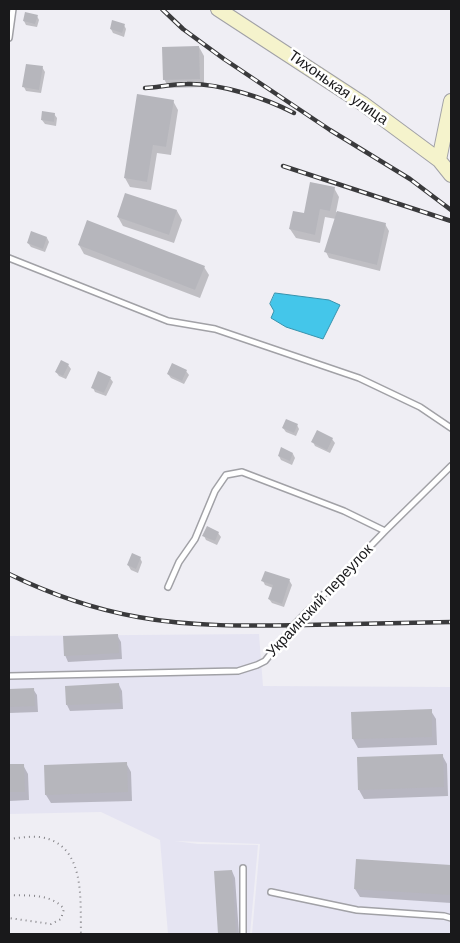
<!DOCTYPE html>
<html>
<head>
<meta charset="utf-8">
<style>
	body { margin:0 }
	#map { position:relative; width:460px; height:943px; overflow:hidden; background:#efeef4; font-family:Arial,sans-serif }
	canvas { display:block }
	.frame { position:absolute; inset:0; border:10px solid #19191b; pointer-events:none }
</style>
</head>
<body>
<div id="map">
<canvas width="460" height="943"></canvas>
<div class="frame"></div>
</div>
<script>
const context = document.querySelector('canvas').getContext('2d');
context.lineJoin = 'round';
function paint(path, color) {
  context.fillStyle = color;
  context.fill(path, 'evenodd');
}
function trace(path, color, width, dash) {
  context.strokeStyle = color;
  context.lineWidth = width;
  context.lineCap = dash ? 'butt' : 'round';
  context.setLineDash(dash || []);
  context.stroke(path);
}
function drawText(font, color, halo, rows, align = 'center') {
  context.font = font + ' Arial,sans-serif';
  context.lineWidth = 5;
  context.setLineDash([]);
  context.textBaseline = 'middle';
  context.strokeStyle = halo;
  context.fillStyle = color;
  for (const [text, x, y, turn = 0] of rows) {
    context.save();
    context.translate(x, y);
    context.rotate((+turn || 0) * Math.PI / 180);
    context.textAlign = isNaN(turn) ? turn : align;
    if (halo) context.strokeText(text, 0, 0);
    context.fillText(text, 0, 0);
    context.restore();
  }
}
paint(new Path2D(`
	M 259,634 L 263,686 L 451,687 L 451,934 L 252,934 L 260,844 L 175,841 L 198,844 L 258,845 L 250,934 L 168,934 L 160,840 L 101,812 L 9,814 L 9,636 Z`), '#e5e4f2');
const water = new Path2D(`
	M 275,293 L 329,300 L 340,305 L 323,339 L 286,327 L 271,318 L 274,311 L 270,304 Z`);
paint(water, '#44c6ea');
trace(water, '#3792ac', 1);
paint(new Path2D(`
	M 37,16 L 39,20 L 37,27 L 26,25 L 24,21 Z
	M 124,25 L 126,29 L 124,37 L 113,33 L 111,29 Z
	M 199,47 L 204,56 L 204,87 L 169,88 L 164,79 Z
	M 42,67 L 45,72 L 41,93 L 26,91 L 24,87 Z
	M 173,101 L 178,110 L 171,155 L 157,153 L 151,190 L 130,187 L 125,178 Z
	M 54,114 L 57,118 L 56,126 L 45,124 L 42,120 Z
	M 334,188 L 339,197 L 336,212 L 385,224 L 389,231 L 380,271 L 329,258 L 326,252 L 336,219 L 325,217 L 320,243 L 296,238 L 290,229 Z
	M 177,211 L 182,220 L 174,243 L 123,226 L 118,217 Z
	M 47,238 L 49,242 L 45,252 L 31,247 L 28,243 Z
	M 79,245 L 204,267 L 209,275 L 200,298 L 84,254 Z
	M 61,362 L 68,365 L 71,369 L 66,379 L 59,376 L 56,372 Z
	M 186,371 L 189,375 L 184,384 L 171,378 L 168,374 Z
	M 110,378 L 113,382 L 106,396 L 95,392 L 93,388 Z
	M 297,425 L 299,429 L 296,436 L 286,432 L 283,428 Z
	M 332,439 L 335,443 L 330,453 L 315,446 L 313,442 Z
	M 293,454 L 295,458 L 292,465 L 281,460 L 279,456 Z
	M 218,533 L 221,537 L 217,545 L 206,540 L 204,536 Z
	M 140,558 L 142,562 L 138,573 L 131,570 L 128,565 Z
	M 289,580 L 292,585 L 284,607 L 272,603 L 269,599 L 273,588 L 265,585 L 263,581 Z
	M 117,635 L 121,642 L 122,659 L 68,662 L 65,655 Z
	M 119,685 L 122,691 L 123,709 L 70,711 L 67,705 Z
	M 33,689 L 37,695 L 38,712 L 9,713 L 9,690 Z
	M 431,711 L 436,719 L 437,745 L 358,748 L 353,739 L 353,713 Z
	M 442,755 L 447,764 L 448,796 L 364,799 L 359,790 Z
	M 126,763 L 131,772 L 132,801 L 51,803 L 46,795 Z
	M 23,765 L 28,774 L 29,800 L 9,801 L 9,766 Z
	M 357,861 L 451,866 L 451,903 L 360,897 L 355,889 Z
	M 232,871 L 235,878 L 239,934 L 220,934 L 216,872 Z`), '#0003');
paint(new Path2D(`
	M 25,12 L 38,15 L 35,24 L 23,21 Z
	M 112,20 L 125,24 L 122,33 L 110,29 Z
	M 199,46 L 200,79 L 163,80 L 162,47 Z
	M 26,64 L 43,66 L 39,90 L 22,87 Z
	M 137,94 L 174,100 L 166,147 L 153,145 L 147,182 L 124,178 Z
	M 42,111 L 55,113 L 54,122 L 41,120 Z
	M 310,182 L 335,187 L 330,211 L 320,209 L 315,235 L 289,229 L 293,211 L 304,213 Z
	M 125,193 L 177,210 L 169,235 L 117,217 Z
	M 337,211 L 386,223 L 377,265 L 324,252 Z
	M 87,220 L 205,266 L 195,290 L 78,245 Z
	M 31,231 L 47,237 L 43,249 L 27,243 Z
	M 61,360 L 69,364 L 63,376 L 55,372 Z
	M 172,363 L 187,370 L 182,381 L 167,374 Z
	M 98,371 L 111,377 L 104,393 L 91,388 Z
	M 286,419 L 298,424 L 294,433 L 282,428 Z
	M 317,430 L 333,438 L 327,450 L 311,442 Z
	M 281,447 L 293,453 L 290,461 L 278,456 Z
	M 207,526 L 219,532 L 215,541 L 202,536 Z
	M 132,553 L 141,557 L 136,569 L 127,565 Z
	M 265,571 L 290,579 L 282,604 L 268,599 L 273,585 L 261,581 Z
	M 118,634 L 119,653 L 64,656 L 63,636 Z
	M 119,683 L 120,703 L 66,705 L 65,686 Z
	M 34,688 L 35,706 L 9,707 L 9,689 Z
	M 432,709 L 432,737 L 352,739 L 351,712 Z
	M 443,754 L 444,787 L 358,790 L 357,757 Z
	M 127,762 L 128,792 L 45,795 L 44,765 Z
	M 9,764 L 24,764 L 25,792 L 9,792 Z
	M 356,859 L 451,865 L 451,895 L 354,889 Z
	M 232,870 L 236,934 L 218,934 L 214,871 Z`), '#b6b6bc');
const lane = new Path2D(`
	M 9,38 L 13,9
	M 9,258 L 168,321 L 215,329 L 359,378 L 420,407 L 451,428
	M 168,587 L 179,562 L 195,539 L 215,491 L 226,475 L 242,472 L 344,511 L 385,531
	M 9,676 L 238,671 L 257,665 L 265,661 L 294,625 L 385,531 L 451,466
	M 271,892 L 357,910 L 444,916 L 451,918
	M 243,934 L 243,868`);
const secondary = new Path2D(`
	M 218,9 L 362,103 L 439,160 L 451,175
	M 439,160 L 451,101`);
trace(lane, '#a1a1a6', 8);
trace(secondary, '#a1a1a6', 16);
trace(new Path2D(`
	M 9,839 C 19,838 30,836 40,837 C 86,844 80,899 81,934
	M 9,895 C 28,896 51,893 64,909 L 61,919 L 51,924 L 9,918`), '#858488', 2, [1, 4]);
trace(lane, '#fff', 5);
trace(secondary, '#f5f3cc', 14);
const rail = new Path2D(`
	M 162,9 L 183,29 L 224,59 L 330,130 L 410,179 L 451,210
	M 145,88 C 159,87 173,84 187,84 C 220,83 265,98 294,113
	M 283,166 L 451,221
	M 9,574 C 50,594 93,609 138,617 C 192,627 248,626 304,625 C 353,624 402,623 451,622`);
trace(rail, '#3a3a3c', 4.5);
trace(rail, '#fff', 2.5, [8]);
drawText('15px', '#19191b', '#fff', [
	["Тихонькая улица",338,88,35],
	["Украинский переулок",320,601,-47]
]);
</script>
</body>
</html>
